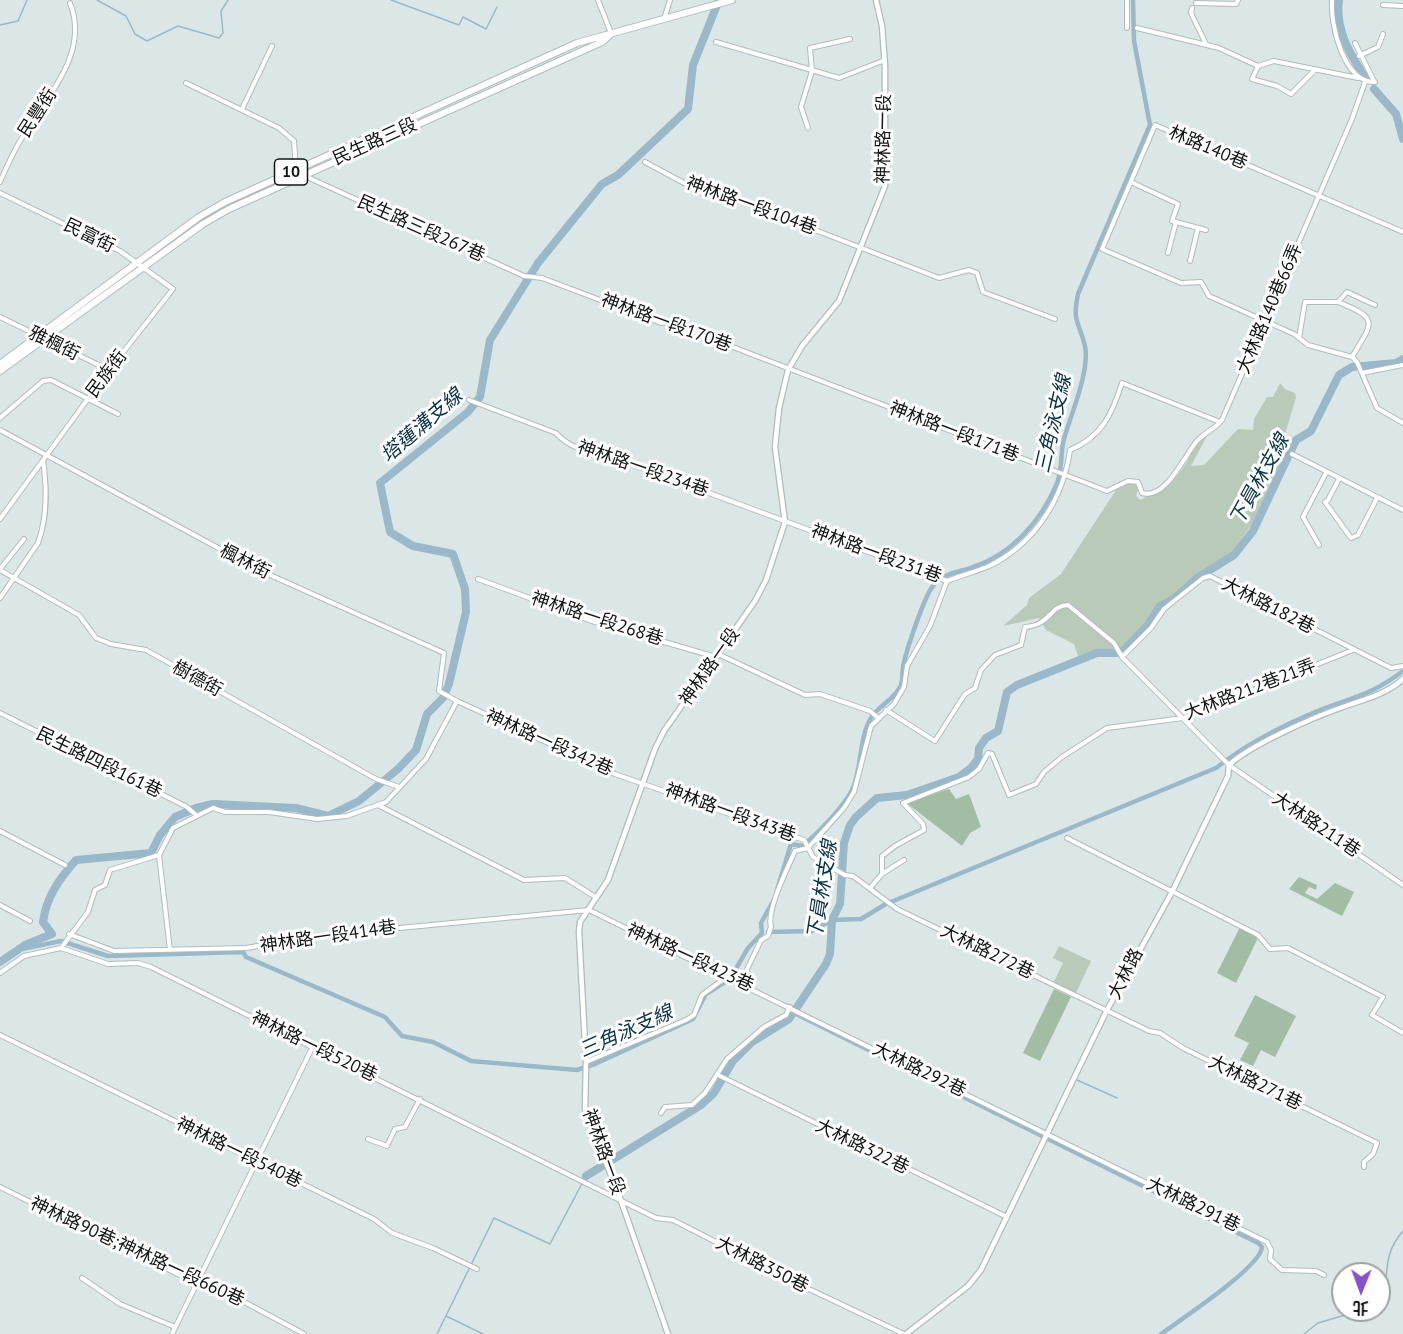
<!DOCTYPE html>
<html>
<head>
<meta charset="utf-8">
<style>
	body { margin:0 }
	#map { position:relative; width:1403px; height:1334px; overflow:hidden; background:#dbe7e6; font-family:"PT Sans","Noto Sans TC",sans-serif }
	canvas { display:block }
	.north { position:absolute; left:1331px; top:1262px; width:60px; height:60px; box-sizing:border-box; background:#fff; border:2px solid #a0a2a1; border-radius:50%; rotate:181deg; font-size:16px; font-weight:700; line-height:24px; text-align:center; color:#111615 }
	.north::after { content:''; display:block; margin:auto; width:21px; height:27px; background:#8751c9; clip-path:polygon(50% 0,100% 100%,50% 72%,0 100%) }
</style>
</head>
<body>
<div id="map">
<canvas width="1403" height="1334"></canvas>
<div class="north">北</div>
</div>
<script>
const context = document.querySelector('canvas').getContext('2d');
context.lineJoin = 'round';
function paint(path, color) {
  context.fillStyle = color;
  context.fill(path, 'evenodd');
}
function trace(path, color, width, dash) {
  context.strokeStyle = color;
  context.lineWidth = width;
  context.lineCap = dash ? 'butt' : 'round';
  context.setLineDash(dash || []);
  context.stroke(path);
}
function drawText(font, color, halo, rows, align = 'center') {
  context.font = font + ' "PT Sans","Noto Sans TC",sans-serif';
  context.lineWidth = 6;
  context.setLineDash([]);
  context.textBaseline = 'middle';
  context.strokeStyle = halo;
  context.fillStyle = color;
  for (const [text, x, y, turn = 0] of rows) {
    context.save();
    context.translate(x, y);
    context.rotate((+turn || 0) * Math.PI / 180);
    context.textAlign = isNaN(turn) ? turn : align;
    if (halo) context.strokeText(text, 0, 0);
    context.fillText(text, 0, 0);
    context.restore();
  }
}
paint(new Path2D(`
	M 1280,383 L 1285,389 L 1295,393 L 1296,397 L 1281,448 L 1286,454 L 1257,517 L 1230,555 L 1189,581 L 1173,597 L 1158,606 L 1147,623 L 1122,648 L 1078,656 L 1074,644 L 1046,630 L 1039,618 L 1003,626 L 1027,605 L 1029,598 L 1061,574 L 1118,487 L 1126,482 L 1135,483 L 1138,489 L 1136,496 L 1140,500 C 1160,490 1174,483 1187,462 C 1193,451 1196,443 1207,436 L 1191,466 L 1204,465 L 1238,429 L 1253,430 L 1254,419 L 1267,397 L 1273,397 Z
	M 1059,946 L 1091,961 L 1076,993 L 1053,983 L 1063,963 L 1053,958 Z`), '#b9cab9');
paint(new Path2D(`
	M 949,789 L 956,799 L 969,794 L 981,827 L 970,833 L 962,846 L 908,804 L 919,798 Z
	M 1299,877 L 1317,885 L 1316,890 L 1309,887 L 1305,893 L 1317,899 L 1335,883 L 1354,892 L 1342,916 L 1289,889 Z
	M 1240,927 L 1256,936 L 1257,940 L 1236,983 L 1217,973 Z
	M 1054,989 L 1071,997 L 1040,1061 L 1023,1053 Z
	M 1255,995 L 1296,1016 L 1275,1057 L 1261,1050 L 1253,1066 L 1240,1060 L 1249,1043 L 1234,1036 Z`), '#a3bca4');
trace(new Path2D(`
	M 97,0 L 126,16 L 135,34 L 147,41 L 178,26 L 219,38 L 223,33 L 221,11 L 228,0
	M 391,0 L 459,25 L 463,17 L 486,29 L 497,7
	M 0,25 L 18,21 L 27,0
	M 1077,1080 L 1117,1098
	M 1379,1302 C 1393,1282 1378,1259 1403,1231
	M 446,1316 L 483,1334
	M 437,1334 L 494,1218 L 550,1244 L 586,1176
	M 1304,1334 L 1318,1323 L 1362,1310`), '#99b8ca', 1.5);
trace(new Path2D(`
	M 777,890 L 791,844 L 803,846 C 818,833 845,806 853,788 C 862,766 859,738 871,718 C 878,705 895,700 901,685 C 903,679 902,672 903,667 C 906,651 924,597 933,586 C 942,573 960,572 973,567 C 1012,554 1042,520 1057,483 C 1063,468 1060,453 1064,439 C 1071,414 1090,371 1085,346 C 1079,321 1072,323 1078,294 L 1150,125 L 1134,41 L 1133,0
	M 768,932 L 812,931 L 832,920 L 861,919 L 886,904 L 1216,768 C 1248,743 1283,725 1320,710 C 1354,697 1373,694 1403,671
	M 22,949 L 61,941 L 108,956 L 243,952 L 246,957 L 385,1017 L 402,1036 L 433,1042 L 471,1061 L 577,1070 L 595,1064 L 693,1019 L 706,994 L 730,979 L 748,948 L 762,933 L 761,923 L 772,903
	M 794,1013 L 1258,1243 L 1262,1247 C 1261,1267 1180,1320 1161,1334`), '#99b8ca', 4.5);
trace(new Path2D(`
	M 1339,0 C 1335,30 1350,54 1366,79
	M 1374,89 L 1396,114 L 1403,139
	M 0,962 L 25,945 L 52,934 L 43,922 C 46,897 60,878 76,860 L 151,853 L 160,835 L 175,817 L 196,808 L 213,804 L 296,808 L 328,816 L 359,801 L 398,769 L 416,750 L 427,714 L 443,698 L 449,684 L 466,612 L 465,589 L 453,554 L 413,546 L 390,532 L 380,483 L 468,412 L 480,397 L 490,340 L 538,263 L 602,184 L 618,175 L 688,109 L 693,65 L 719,0
	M 586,1176 L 701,1105 L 714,1093 L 733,1061 L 752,1042 L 789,1019 L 826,964 L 830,954 L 832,920 L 840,904 L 844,843 L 850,825 L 856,817 L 877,798 L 907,795 L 959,777 L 971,768 L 978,759 L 979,748 L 986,738 L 998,731 L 1007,692 L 1017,685 L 1097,653 L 1116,653 L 1124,650 L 1148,625 L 1160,606 L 1174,599 L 1197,578 L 1234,555 L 1253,531 L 1296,440 L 1311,431 L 1339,375 L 1352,367 L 1396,363 L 1403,359`), '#99b8ca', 8);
const minor = new Path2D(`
	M 598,0 L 611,33
	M 1332,0 C 1330,25 1344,83 1375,82
	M 1196,3 L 1236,4 L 1238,0
	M 1383,5 L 1403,6
	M 1192,8 L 1191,13 L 1206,44
	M 664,19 L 670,0
	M 1127,28 L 1127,0
	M 1137,28 L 1219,48 L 1258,66 L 1274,61 L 1358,78
	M 716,42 L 839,78 L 885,60
	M 1355,43 L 1374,81
	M 1359,56 L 1378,47 L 1383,34
	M 1258,66 L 1252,79 L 1277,86 L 1291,94 L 1315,70
	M 186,83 L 279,128 L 294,141 L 296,170
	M 242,109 L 272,46
	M 808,128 L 801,107 L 812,71 L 810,48 L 850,39
	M 645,162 L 684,183 L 699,185 L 939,278 L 969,270 L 977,273 L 983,292 L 1055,319
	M 305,176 L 524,276 L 542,278 L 661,323 L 668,322 L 1107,491 L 1128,481 L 1138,482 L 1142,493 C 1166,500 1184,456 1197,441 C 1204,433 1215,429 1222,420 L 1352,119 L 1365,82
	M 0,182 C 7,166 14,150 23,136 C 47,95 90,54 70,3
	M 1131,182 L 1178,204 L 1172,221 L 1206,230
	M 0,193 L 120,251 L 173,289 L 109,370 L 0,519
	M 1403,232 L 1155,125 L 1102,249 L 1181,283 L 1201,282 L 1209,296 L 1294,334 L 1308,345 L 1352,357 L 1357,362 L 1377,408 L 1403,423
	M 1168,253 L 1176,222
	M 1190,261 L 1198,228
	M 1338,302 C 1382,319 1371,324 1352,357
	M 0,317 L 109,370
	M 1299,338 L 1305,302 L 1338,302 L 1347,292 L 1375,305
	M 1362,373 L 1403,365
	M 469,400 L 556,433 C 570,449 589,452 609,456 L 947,581 C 960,576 974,572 987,567 C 1034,545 1063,500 1070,450 C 1102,437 1112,414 1122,383 L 1220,422
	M 0,418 L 43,381 L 51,380 L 118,414
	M 0,430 L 259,570 L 444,653 L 439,691 L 457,701 L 615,774 L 804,840 L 813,857 L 845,875 L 853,876 L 897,909 L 1149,1031 L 1160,1033 L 1183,1048 L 1377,1143 L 1373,1154 L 1364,1162 L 1364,1167
	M 1292,454 L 1403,510
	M 1339,479 L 1328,500 L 1325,502 L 1351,538 L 1358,535 L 1377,498
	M 1319,545 L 1303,517 L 1326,473
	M 0,569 L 24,539
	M 0,570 L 79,615 L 96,638 L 111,644 L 146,650 L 376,779 L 399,787
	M 478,579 L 592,621 L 716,657
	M 0,598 L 38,543 C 48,516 47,488 43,460
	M 718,654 L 805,695 L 820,694 L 870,711 L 877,717
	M 1122,657 L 1151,628 L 1164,609 L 1203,578 L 1210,576 L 1391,668 L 1403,666
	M 886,710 L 935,741 L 965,694 L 975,688 L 981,670 L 995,655 L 1021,645 L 1025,627 C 1051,625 1049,606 1068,605 L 1114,643 L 1122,657 L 1229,765 L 1403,885
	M 0,713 L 187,807 L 196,815
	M 378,805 L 524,880 L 565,878 L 597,898
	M 0,831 L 65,865
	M 1067,838 L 1258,935 L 1270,949 L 1288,948 L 1383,997 L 1372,1015 L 1403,1033
	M 159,855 L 170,950
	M 882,874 L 904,860
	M 870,888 L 882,874 L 882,856 L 895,846 L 924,830 L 923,824 L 903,803 L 969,777 L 979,769 L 988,753 L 992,754 L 1009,795 L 1036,784 L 1044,772 L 1062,757 L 1107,728 L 1183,718 L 1353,650
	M 0,905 L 30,921
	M 69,934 L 114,951 L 246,948 L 315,936 L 589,910 L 1267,1242 L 1271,1250 L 1270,1259 L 1282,1270 L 1316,1271 L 1324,1275
	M 61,948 L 88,912 L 95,890 L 105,885 L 110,870 L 159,855 L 173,828 L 213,808 L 225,812 L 269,812 L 317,819 L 347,816 L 386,802 L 426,759 L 457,701
	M 0,973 L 24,956 L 61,948 L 108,964 L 138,963 L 151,967 L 656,1218 L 673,1220 L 792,1281 L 904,1334
	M 741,982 L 761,940 L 768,936 L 771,927 C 766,911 788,867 795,851 L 808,848 L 844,808 L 854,792 L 871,726 L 894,704 L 904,687 L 907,666 L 930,626 L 947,581
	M 0,1035 L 374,1219 L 392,1233 L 433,1248 L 477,1269
	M 586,1062 L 686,1020 L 694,1015 L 702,995 L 725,978
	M 718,1075 L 1007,1217
	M 661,1113 L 665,1107 L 692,1105 L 705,1093 L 727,1059 L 764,1027 L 786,1015 L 790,1007
	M 368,1139 L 387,1146 L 395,1129 L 405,1127 L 420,1099
	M 0,1187 L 91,1232 L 139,1250 L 151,1261 L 223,1296 L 235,1297 L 304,1334
	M 82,1278 L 120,1304 L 175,1327
	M 172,1334 L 313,1046`);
const tertiary = new Path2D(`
	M 668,1334 L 620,1198 L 585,1109 L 586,1062 L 579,932 L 580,922 L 608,880 L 655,749 L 664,731 L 755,601 L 766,580 L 785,522 L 775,447 L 779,408 L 788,370 L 802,346 L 839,301 L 885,186 L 885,66 L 882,26 L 876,0
	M 906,1334 L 968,1286 L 981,1270 L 1107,1010 L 1172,892 L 1228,776 L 1229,765 C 1250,745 1312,718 1340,708 C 1361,700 1386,695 1403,679`);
const primary = new Path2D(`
	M 0,364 L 199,217 L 225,202 L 577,43 L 732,0
	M 0,371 L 203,224 L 229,209 L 602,42 L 611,34`);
trace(minor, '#b0bcbb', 6);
trace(tertiary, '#b0bcbb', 7);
trace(primary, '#b0bcbb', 8);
trace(minor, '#fff', 4);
trace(tertiary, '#fff', 4.5);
trace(primary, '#fff', 6);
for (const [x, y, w] of [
	[291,172,33]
]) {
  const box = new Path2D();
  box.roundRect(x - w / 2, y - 13, w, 26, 4.5);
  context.fillStyle = '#fff';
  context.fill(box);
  trace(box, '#111615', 1.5);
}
drawText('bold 16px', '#111615', null, [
	["10",291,172]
]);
drawText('18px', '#111615', '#fff', [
	["民豐街",38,113,-57],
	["神林路一段",884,139,-89],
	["民生路三段",375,142,-24],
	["林路140巷",1208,148,23],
	["神林路一段104巷",751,206,20],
	["民生路三段267巷",421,229,24],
	["民富街",89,236,26],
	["大林路140巷66弄",1270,309,-67],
	["神林路一段170巷",666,323,20],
	["雅楓街",54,344,26],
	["民族街",107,374,-53],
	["神林路一段171巷",954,432,21],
	["神林路一段234巷",643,469,19],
	["神林路一段231巷",876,554,20],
	["楓林街",245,562,27],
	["大林路182巷",1268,606,27],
	["神林路一段268巷",597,619,18],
	["神林路一段",710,667,-55],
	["樹德街",197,679,29],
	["大林路212巷21弄",1250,690,-21],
	["神林路一段342巷",549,743,24],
	["民生路四段161巷",99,763,26],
	["神林路一段343巷",730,813,20],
	["大林路211巷",1316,825,34],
	["神林路一段414巷",328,937,-8],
	["大林路272巷",987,952,26],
	["神林路一段423巷",690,958,25],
	["大林路",1126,974,-63],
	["神林路一段520巷",314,1047,26],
	["大林路292巷",919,1070,26],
	["大林路271巷",1255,1083,26],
	["大林路322巷",862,1147,26],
	["神林路一段",603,1152,70],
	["神林路一段540巷",239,1153,26],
	["大林路291巷",1193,1205,26],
	["神林路90巷;神林路一段660巷",137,1252,25],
	["大林路350巷",762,1265,27]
]);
drawText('italic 20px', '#093449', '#fff', [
	["三角泳支線",1054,424,-77],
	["塔蓮溝支線",422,426,-41],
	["下員林支線",1260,480,-61],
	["下員林支線",823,890,-81],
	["三角泳支線",626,1032,-24]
]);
</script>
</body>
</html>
